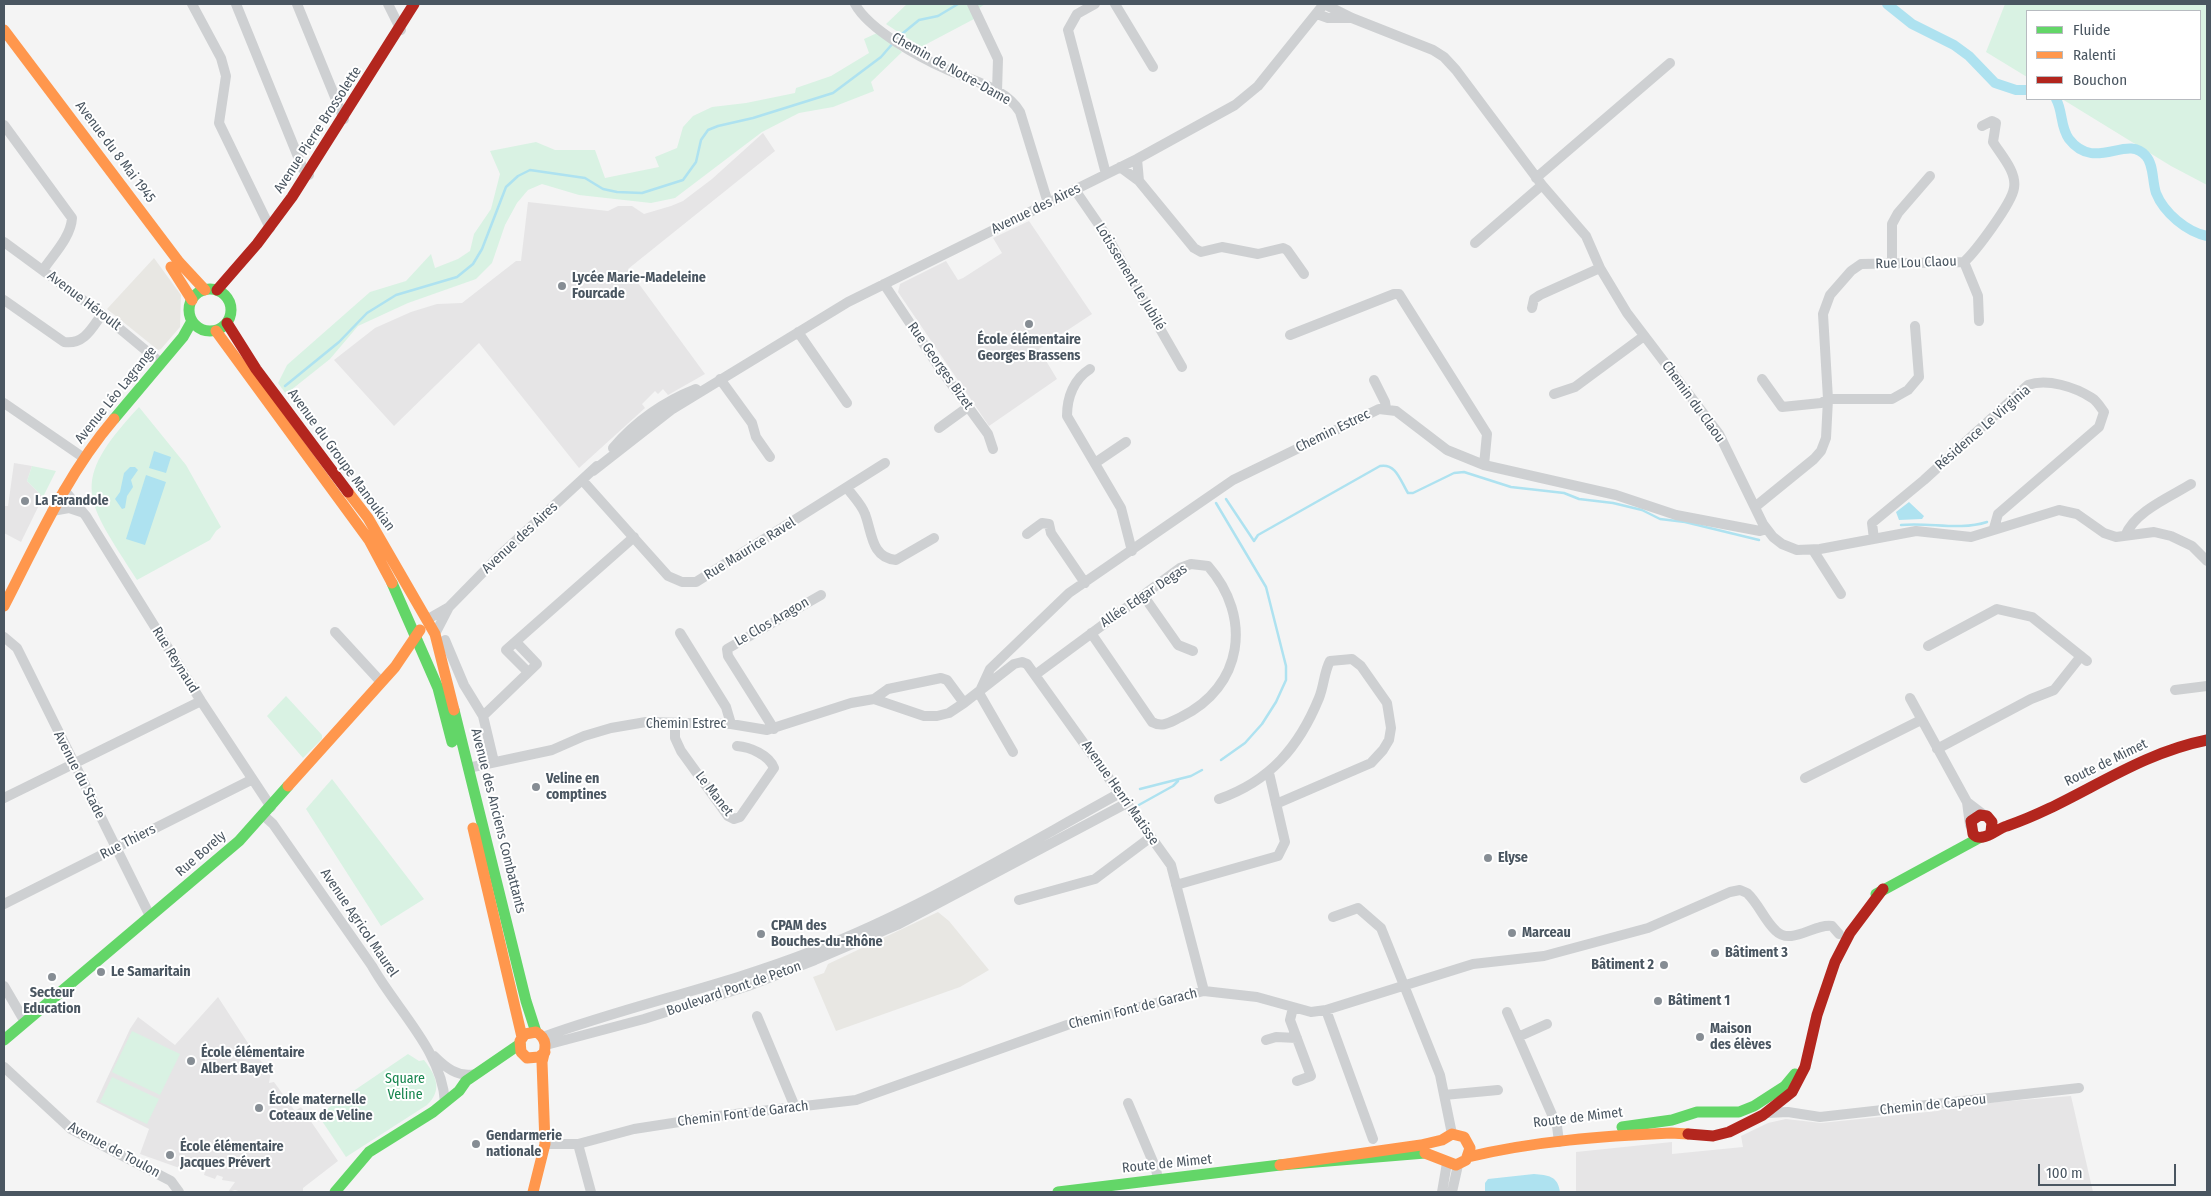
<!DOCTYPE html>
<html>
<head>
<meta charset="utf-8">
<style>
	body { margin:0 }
	#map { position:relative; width:2211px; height:1196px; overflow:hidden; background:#f4f4f4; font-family:"Fira Sans Condensed",sans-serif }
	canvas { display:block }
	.frame { position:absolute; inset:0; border:5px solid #4a5661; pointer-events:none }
	.legend { position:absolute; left:2026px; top:10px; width:175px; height:90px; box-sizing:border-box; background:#fff; border:1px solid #b7bbc0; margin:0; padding:6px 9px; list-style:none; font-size:15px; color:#4a5661 }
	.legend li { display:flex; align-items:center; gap:10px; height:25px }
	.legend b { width:25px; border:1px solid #b7bbc0 }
	.scale { position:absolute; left:2038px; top:1164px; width:138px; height:22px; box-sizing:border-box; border:2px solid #4a5661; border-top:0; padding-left:6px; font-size:15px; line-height:18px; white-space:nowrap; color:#4a5661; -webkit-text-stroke:4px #fff; paint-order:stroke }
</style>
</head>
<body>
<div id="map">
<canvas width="2211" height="1196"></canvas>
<div class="frame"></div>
<ul class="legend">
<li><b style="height:6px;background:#63d668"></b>Fluide</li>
<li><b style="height:6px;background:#ff974d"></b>Ralenti</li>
<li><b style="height:6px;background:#b3261e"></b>Bouchon</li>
</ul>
<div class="scale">100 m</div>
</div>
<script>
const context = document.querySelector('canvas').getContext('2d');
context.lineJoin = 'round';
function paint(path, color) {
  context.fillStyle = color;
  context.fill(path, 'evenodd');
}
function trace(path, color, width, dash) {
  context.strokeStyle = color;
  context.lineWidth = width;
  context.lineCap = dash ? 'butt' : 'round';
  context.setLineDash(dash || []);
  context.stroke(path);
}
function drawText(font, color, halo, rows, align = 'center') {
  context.font = font + ' "Fira Sans Condensed",sans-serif';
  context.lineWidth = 4;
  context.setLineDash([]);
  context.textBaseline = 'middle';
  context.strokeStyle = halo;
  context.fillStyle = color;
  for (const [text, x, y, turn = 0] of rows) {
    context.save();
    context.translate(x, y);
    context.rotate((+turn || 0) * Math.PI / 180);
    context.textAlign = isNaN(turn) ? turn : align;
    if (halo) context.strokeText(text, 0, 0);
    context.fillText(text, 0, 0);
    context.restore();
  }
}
paint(new Path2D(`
	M 154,258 L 181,295 L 180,327 L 161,349 L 158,350 L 107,309 Z
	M 938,912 L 949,921 L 989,970 L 960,987 L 836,1031 L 813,977 L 824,973 L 828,964 Z`), '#e8e7e3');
paint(new Path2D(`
	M 763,133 L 775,151 L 628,269 L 705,374 L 668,395 L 663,389 L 658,394 L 655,391 L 642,404 L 645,408 L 579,468 L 479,343 L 394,426 L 334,360 L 375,328 L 411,312 L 437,304 L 462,303 L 516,261 L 521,261 L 528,202 L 608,211 L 618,206 L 632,206 L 644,214 L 671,206 L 683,201 L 712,179 Z
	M 1029,221 L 1092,314 L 1039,349 L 1057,379 L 989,426 L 898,292 L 900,284 L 946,261 L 958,280 L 963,278 L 1002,253 L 993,238 Z
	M 14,463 L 32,466 L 27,481 L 43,497 L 21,542 L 4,533 L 4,506 L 8,506 Z
	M 218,997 L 257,1057 L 271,1071 L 269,1083 L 274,1082 L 295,1111 L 301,1107 L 338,1161 L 303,1188 L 303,1192 L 242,1192 L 235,1190 L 228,1192 L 235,1182 L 222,1180 L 223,1177 L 217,1175 L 215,1179 L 204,1175 L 205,1171 L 188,1164 L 185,1170 L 140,1154 L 149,1129 L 96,1102 L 130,1029 L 138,1017 L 175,1045 Z
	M 2071,1096 L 2093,1192 L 1576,1192 L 1576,1152 L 1672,1142 L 1672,1154 L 1743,1147 L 1741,1136 L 1768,1123 L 1786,1119 L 1821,1123 L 1937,1111 L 1960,1105 Z`), '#e6e5e6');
paint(new Path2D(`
	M 907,4 L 985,4 L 979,8 L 974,19 L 921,47 L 886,24 Z
	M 2005,4 L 2207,4 L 2207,185 L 2171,166 L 2062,99 L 2200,99 L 2200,11 L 2027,11 L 2027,77 L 1986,52 Z
	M 877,33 L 902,52 L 871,82 L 874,91 L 833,107 L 799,113 L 762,132 L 675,198 L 651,203 L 579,195 L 542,184 L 528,190 L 517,203 L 505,225 L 492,263 L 476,279 L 408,303 L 358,326 L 330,359 L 286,394 L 278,383 L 287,365 L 370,292 L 406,281 L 431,254 L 435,268 L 458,259 L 470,251 L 474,234 L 491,209 L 500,174 L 490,151 L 536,142 L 555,150 L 595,150 L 605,178 L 659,167 L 655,157 L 677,148 L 683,127 L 693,116 L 712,107 L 746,103 L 795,93 L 796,88 L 831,76 L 869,53 L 864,39 Z
	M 139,407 L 186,465 L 221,527 L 216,531 L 210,540 L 137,580 C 86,499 67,484 139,407 Z
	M 32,466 L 56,471 L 43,497 L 27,481 Z
	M 286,696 L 322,735 L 322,739 L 303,758 L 267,716 Z
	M 332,779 L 424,899 L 381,926 L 306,809 Z
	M 132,1031 L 180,1054 L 160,1095 L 112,1072 Z
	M 408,1054 L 419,1061 L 424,1060 C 436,1075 443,1090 427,1105 L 346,1157 L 318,1115 Z
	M 112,1077 L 159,1099 L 147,1124 L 100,1102 Z`), '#d9f2e3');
paint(new Path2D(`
	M 154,451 L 171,457 L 166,473 L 149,468 Z
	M 130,467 L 135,467 L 138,470 L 131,480 L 133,487 L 127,496 L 125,508 L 122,509 L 115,499 L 120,492 L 124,473 Z
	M 146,475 L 166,482 L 145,545 L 126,539 Z
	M 1909,502 L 1924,516 L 1922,519 L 1899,520 L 1896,512 Z
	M 1534,1174 C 1548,1175 1558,1176 1560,1192 L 1485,1192 L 1485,1183 L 1488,1179 Z`), '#aee2f0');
trace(new Path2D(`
	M 897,38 L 919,20 L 938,16 L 958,4
	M 285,386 L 339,342 L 367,313 L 396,295 L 457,277 L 473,264 L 482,249 L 506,187 L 518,176 L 530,170 L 585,178 L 603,189 L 617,192 L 642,193 L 683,180 L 696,162 L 701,140 L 708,130 L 718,126 L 753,118 L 833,93 L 881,57 L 894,42
	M 1226,499 L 1254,541 L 1258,535 L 1380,466 C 1396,463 1400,480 1408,493 L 1413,493 L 1454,473 L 1464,472 L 1511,487 L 1564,493 L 1579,499 L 1613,503 L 1642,510 L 1660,519 L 1685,522 L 1759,540
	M 1216,503 L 1266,587 L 1286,666 L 1286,680 L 1276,702 L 1262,724 L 1245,743 L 1221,760
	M 1901,525 C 1930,522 1959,531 1987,522
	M 1140,789 L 1191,776 L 1202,770
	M 1137,806 L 1173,786 L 1178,781`), '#aee2f0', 2.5);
trace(new Path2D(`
	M 1887,4 L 1912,24 L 1954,45 L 1969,56 L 1995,83 L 2016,90 L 2027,90
	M 2056,99 C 2063,111 2060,127 2069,139 C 2095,173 2127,133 2146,156 C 2154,165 2152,181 2156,193 C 2164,213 2187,232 2207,236`), '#aee2f0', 10);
trace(new Path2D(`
	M 192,4 L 221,58 L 226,76 L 219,123 L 270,228
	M 236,4 L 303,169 L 309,175
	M 297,4 L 344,119
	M 388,4 L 401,30
	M 855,4 C 869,30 921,58 948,70 C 972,81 1006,88 1020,112 L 1048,203
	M 972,4 L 998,59 L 997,91
	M 1095,4 L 1077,14 L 1068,30 L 1106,174
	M 1115,4 L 1153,67
	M 1324,4 L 1352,18 L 1433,50 L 1444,57 L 1456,70 L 1542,185 L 1586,236 L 1600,268 L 1627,313 L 1719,434 L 1763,524 L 1773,537 L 1782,544 L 1797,550 L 1820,549 L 1916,531 L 1971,537 L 2059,510 L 2077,514 L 2104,533 L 2116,537 L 2154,532 L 2171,536 L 2192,546 L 2207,561
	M 1317,14 L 1328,18 L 1350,18
	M 4,125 L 72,218 C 71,237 53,255 43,270
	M 1120,167 L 1139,181 L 1137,159
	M 1536,178 L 1670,63
	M 1139,181 L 1194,248 L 1201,252 L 1222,247 L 1258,254 L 1283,248 L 1287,250 L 1304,274
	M 1075,190 L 1108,238 L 1182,367
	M 4,242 L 102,314 L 161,363
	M 1475,243 L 1542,185
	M 1964,262 L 1978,296 L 1979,321
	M 1892,263 L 1892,224 L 1898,213 L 1930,176
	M 884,284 L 939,367 L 988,434 L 993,449
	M 4,300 L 64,342 C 84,345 92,328 102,314
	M 1532,308 L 1534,299 L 1540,295 L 1600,268
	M 798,332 L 847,403
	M 1290,335 L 1394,294 L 1399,294 L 1487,434 L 1484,465
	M 1090,369 C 1074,379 1067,397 1067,416 L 1121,508 L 1132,551
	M 720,379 L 752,423 L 756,437 L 770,457
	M 1762,379 L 1782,407 L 1821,403 L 1828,399 L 1892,399 L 1908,390 L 1919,377 L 1915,326
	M 1374,380 L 1385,402 L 1386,408
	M 1554,394 L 1575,387 L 1644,336
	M 4,403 L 84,458
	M 939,428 L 968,407
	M 613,448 C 636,421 663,402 696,389
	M 1095,463 L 1126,442
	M 593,471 L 671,410 L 848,302 L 1137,159 L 1235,105 L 1258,86 L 1324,4
	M 583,481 L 668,576 L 682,582 L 696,582 L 885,463
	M 847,488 C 853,496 862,505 865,514 C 872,532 871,558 896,560 L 934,538
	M 64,490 L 86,516 L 201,701 L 271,807
	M 1755,507 L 1814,459 L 1821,451 L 1826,438 L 1828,399 L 1823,314 L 1830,295 L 1851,271 L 1861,264 L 1964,262 C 1976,251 2012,203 2014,188 C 2017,172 2001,155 1993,142 L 1996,123 L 1992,121 L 1982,126
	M 52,511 L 69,508 L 81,512
	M 1027,534 L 1042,523 L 1049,524 L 1051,533 L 1085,583
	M 2125,536 C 2135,511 2170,497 2191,484
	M 1874,539 L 1872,523 L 1924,480 L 2028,385 C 2047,378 2075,387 2092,398 C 2097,401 2101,408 2104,412 L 2099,427 L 1998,514 L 1994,528
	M 1813,550 L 1841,594
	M 1143,595 L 1178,645 L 1193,651
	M 428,619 L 449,607 L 498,557 L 597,466
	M 335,632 L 381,682
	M 680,633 L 726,707 L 731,724
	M 435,634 L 449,607
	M 4,637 L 17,648 L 26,666 L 150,916
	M 445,640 L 464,685 L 483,716
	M 1928,646 L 1997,609 L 2032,617 L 2087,661
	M 528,672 L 506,650 L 634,537
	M 1035,675 L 1180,568 L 1191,564 L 1208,566 C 1253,617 1243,687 1181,717 C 1170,722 1163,728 1152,722 L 1091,633
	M 2175,690 L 2207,686
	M 979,693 L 990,669 L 1069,593 L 1233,480 L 1379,409 L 1396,411 L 1447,450 L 1484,465 L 1616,495 L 1676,515 L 1760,531 L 1767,529
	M 979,693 L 1013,752
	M 1910,698 L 1967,802
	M 874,699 L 888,689 L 941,678 L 947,680 L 964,703
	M 675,723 L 675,738 L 681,751 L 728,816 L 734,819 L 740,817 L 774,768 C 769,755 750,747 737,746
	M 774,729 L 728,656 L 727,649 L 821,595
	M 1937,749 L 2031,699 L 2054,690 L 2081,656
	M 494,762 L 483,716 L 537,664 L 516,642
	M 468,768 L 552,750 L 584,736 L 611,728 L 646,722 L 731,724 L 767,730 L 851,703 L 874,699 L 924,716 L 937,716 L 949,713 L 964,703 L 1014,664 L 1022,662 L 1027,664 L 1171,865 L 1204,991
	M 1805,778 L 1921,720
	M 4,798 L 201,701
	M 1219,799 C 1270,781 1299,747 1319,698 C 1324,686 1324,672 1330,661 L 1352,659 L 1361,666 L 1387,703 L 1391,728 L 1389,740 L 1383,750 L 1371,763 L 1276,804
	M 263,815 L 273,824 L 372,966 C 396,1009 442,1051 445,1102
	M 1970,825 L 1967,802 L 1984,815
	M 1176,885 L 1278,856 L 1285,842 L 1269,773
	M 1019,900 L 1095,879 L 1151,837
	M 4,904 L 251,780
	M 1333,917 L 1358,908 L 1381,928 L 1440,1075 L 1452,1134
	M 4,986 L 25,1022
	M 1293,1008 L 1290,1020 L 1311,1076 L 1297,1081
	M 1326,1010 L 1373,1139
	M 1507,1012 L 1557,1126 L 1559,1142
	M 757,1016 L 795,1107
	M 543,1037 C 631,1005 723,986 810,952 C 919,910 1018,849 1120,793
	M 1518,1037 L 1547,1024
	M 1266,1040 L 1276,1037 L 1297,1038
	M 546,1045 L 644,1019 L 748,986 L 815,960 L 897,925 L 1127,803
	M 434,1056 C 445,1067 458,1078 475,1074
	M 4,1067 L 71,1129 L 171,1181 L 179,1192
	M 1444,1095 L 1498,1090
	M 1128,1103 L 1156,1169 L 1158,1180
	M 1767,1113 L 1788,1112 L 1820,1117 L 2079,1088
	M 545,1144 L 578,1144 L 634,1129 L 718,1116 L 856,1100 L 1067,1025 L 1204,991 L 1257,997 L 1311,1012 L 1326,1010 L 1473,964 L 1544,956 L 1648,928 L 1730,892 L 1740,890 L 1747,893 C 1759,904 1764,920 1776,931 C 1791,946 1815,923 1832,926 L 1839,934
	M 578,1144 L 591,1192
	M 1442,1192 L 1447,1163
	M 1452,1192 L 1458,1165`), '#ced0d2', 10);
trace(new Path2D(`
	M189 310a21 21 0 1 1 42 0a21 21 0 1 1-42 0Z
	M 114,419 L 183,337 L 192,321
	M 392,583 L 438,688 L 452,742
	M 454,710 L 526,1001 L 536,1032
	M 1876,894 L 1979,838
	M 4,1040 L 239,841 L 288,786
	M 1622,1127 L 1672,1120 L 1697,1112 L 1739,1112 L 1754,1106 L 1785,1086 L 1795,1074
	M 335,1192 L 369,1152 L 433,1112 L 459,1091 L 466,1081 L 520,1044
	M 1058,1192 L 1280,1165 L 1425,1153`), '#63d668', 11);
trace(new Path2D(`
	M 4,30 L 179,262 L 205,290
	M 171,267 L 192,300
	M 216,331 L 369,540 L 392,583
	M 348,492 L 368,518 L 435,634 L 454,710
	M 4,606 C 37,542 67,474 114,419
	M 288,786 L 395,667 L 420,630
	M 473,828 L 522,1037
	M 1468,1157 C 1535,1141 1603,1136 1671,1133 L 1688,1134
	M 1280,1165 L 1421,1145 L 1442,1140 L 1452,1134 L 1464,1137 L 1470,1148 L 1466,1160 L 1456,1165 L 1425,1153
	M 533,1192 L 545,1144 L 542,1062 C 545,1050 549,1039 536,1032 L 525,1034 L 520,1041 L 521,1052 L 527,1058 L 539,1057 L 545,1052`), '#ff974d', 11);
trace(new Path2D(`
	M 217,290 L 257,244 L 292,197 L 414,4
	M 227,323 L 256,369 L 348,492
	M 1991,832 L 1992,822 L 1987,816 L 1980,815 L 1971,821 L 1973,834 C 1976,837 1978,838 1983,837 C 1991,836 1999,828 2007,826 C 2077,802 2132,755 2207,740
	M 1688,1134 L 1713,1136 L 1729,1132 L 1763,1115 L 1792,1092 L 1805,1067 L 1817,1015 L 1835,962 L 1850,933 L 1883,889`), '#b3261e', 11);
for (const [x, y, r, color] of [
	[562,286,5,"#868d94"],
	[1029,324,5,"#868d94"],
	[25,501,5,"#868d94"],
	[536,787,5,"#868d94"],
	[1488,858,5,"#868d94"],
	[1512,933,5,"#868d94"],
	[761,934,5,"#868d94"],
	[1715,953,5,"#868d94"],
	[1664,965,5,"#868d94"],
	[101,972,5,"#868d94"],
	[52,977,5,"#868d94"],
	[1658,1001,5,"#868d94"],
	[1700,1037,5,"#868d94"],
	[191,1061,5,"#868d94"],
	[259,1108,5,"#868d94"],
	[476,1144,5,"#868d94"],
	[170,1155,5,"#868d94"]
]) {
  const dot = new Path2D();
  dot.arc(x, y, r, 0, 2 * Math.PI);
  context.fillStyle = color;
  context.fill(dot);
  trace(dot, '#fff', 2);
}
drawText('14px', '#4a5661', '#fff', [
	["Chemin de Notre-Dame",951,69,29],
	["Avenue Pierre Brossolette",318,130,-57],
	["Avenue du 8 Mai 1945",115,152,53],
	["Avenue des Aires",1036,209,-26],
	["Rue Lou Claou",1916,263,-2],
	["Lotissement Le Jubilé",1130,277,59],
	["Avenue Héroult",84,301,37],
	["Rue Georges Bizet",940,366,55],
	["Avenue Léo Lagrange",116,395,-51],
	["Chemin du Claou",1693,402,54],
	["Résidence Le Virginia",1983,428,-41],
	["Chemin Estrec",1333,431,-26],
	["Avenue du Groupe Manoukian",341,460,54],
	["Avenue des Aires",520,538,-43],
	["Rue Maurice Ravel",750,549,-32],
	["Allée Edgar Degas",1144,596,-34],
	["Le Clos Aragon",772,622,-30],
	["Rue Reynaud",175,660,58],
	["Chemin Estrec",686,724],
	["Route de Mimet",2106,763,-26],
	["Avenue du Stade",79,775,63],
	["Avenue Henri Matisse",1120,793,55],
	["Le Manet",714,794,52],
	["Avenue des Anciens Combattants",498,821,76],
	["Rue Thiers",128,842,-27],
	["Rue Borely",201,854,-41],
	["Avenue Agricol Maurel",359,923,56],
	["Boulevard Pont de Peton",734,989,-19],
	["Chemin Font de Garach",1133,1009,-14],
	["Chemin de Capeou",1933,1105,-6],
	["Chemin Font de Garach",743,1114,-7],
	["Route de Mimet",1578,1118,-7],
	["Avenue de Toulon",114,1150,28],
	["Route de Mimet",1167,1164,-6]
]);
drawText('bold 14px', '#4a5661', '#fff', [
	["Lycée Marie-Madeleine",572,278],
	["Fourcade",572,294],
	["École élémentaire",1029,340,"center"],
	["Georges Brassens",1029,356,"center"],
	["La Farandole",35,501],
	["Veline en",546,779],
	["comptines",546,795],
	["Elyse",1498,858],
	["CPAM des",771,926],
	["Bouches-du-Rhône",771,942],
	["Marceau",1522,933],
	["Bâtiment 3",1725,953],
	["Bâtiment 2",1654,965,"right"],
	["Le Samaritain",111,972],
	["Secteur",52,993,"center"],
	["Education",52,1009,"center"],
	["Bâtiment 1",1668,1001],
	["Maison",1710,1029],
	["des élèves",1710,1045],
	["École élémentaire",201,1053],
	["Albert Bayet",201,1069],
	["École maternelle",269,1100],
	["Coteaux de Veline",269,1116],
	["Gendarmerie",486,1136],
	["nationale",486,1152],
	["École élémentaire",180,1147],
	["Jacques Prévert",180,1163]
], 'left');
drawText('14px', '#17864f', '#fff', [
	["Square",405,1079],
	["Veline",405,1095]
]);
</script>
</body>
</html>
